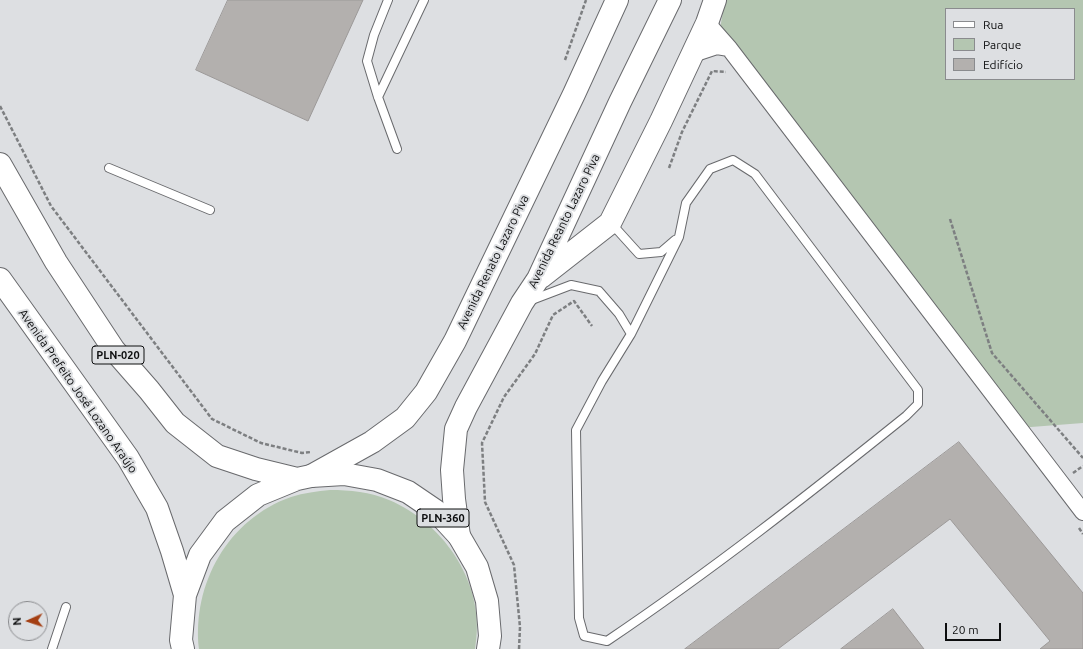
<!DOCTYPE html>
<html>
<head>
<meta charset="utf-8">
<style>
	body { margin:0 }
	#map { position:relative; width:1083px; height:649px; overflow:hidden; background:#dddfe2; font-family:Ubuntu,sans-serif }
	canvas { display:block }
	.legend { position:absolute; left:945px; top:8px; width:130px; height:72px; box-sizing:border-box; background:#dddfe2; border:1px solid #8a8b8e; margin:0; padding:5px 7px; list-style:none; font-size:12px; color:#0d0e0f }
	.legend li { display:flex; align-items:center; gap:8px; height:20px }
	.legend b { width:20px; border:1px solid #8a8b8e }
	.north { position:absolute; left:8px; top:601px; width:40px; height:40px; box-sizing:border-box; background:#dddfe2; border:1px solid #8a8b8e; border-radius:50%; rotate:267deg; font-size:11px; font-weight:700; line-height:16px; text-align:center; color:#0d0e0f }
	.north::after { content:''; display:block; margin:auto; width:14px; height:18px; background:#a43f13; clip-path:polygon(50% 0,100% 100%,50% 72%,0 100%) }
	.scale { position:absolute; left:945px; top:623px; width:56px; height:18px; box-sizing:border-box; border:2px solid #0d0e0f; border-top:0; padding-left:5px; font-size:12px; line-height:14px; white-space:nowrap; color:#0d0e0f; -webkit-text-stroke:3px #dddfe2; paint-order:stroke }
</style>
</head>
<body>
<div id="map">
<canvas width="1083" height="649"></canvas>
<ul class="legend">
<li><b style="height:5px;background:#fff"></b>Rua</li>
<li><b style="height:11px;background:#b4c6b1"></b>Parque</li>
<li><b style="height:11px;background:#b3b0ae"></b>Edifício</li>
</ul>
<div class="north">N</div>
<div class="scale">20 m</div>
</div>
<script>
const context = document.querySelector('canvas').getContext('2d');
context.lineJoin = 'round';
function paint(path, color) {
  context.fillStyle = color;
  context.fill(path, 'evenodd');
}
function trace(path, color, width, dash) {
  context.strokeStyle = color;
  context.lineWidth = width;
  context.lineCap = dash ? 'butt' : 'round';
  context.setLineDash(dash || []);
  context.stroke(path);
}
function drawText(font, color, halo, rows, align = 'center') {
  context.font = font + ' Ubuntu,sans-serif';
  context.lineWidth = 4;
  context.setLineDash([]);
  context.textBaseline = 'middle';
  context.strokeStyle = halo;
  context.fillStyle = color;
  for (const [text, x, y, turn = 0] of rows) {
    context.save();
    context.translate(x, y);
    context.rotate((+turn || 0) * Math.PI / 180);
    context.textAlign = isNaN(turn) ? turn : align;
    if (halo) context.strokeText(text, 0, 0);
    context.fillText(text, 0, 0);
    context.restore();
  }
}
paint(new Path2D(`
	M 725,0 L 1083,0 L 1083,423 L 1018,428 L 879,245 L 717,46 ZM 946,9 L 1074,9 L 1074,79 L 946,79 Z
	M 330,490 C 350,490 370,492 389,500 C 446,524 487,587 475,649 L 199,649 C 192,584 228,519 291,497 C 304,493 317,491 330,490 Z`), '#b4c6b1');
const building = new Path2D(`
	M 228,0 L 363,0 L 308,121 L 196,70 Z
	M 959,442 L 1083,593 L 1083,649 L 1040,649 L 1050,641 L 950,519 L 778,649 L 685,649 Z
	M 893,609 L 924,649 L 841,649 Z`);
paint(building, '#b3b0ae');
trace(building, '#9c9998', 1);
const lane = new Path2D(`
	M 388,0 L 374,35 L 367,61 L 378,97 L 397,149
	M 378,97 L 424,0
	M 109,168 L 210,210
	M 611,223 L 639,254 L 661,252 L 675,240
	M 529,301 L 571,285 L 599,291 L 619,314 L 631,334 L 602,381 L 576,430 L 579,618 L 584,636 L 607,641 C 711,571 809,494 906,416 L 918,404 L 918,390 L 755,174 L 733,160 L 710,169 L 686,203 L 679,237 L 631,334
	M 52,649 L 66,607`);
const street = new Path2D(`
	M 707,23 L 729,48 L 1083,512
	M 693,54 L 717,46 L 729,48`);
const secondary = new Path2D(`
	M 541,277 L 610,223 L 661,121 L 707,23 L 715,0
	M 311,476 L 372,442 L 405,418 L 426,392 L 455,341 L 574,94 L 617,0
	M 459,536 L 454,499 L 452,470 L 456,429 L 466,407 L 522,303 L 538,279 L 620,102 L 670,0`);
const primary = new Path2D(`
	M 0,164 L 56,262 L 114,350 L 149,390 L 175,423 L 217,456 L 256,469 L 297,479
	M 0,279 L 128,458 L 157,508 L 172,551 L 185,595
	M 183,649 L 181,640 L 185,595 L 200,555 L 225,521 L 258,495 L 297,479 L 311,476 L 344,474 L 377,480 L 408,492 L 436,511 L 459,536 L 477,567 L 487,601 L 490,636 L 488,649`);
trace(lane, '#696a6d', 10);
trace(street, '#696a6d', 18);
trace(secondary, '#696a6d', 24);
trace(primary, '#696a6d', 24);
trace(new Path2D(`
	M 565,60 L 586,0
	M 0,106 L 51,206 L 212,419 L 261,443 L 302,453 L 311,452
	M 669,168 L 682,132 L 712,71 L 726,72
	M 950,219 L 992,353 L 1083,458
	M 1073,473 L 1083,466
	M 1079,528 L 1083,534
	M 519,649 L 520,627 L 514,565 L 485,502 L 482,443 L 504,397 L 535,354 L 553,315 L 574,301 L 592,326`), '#7d7f81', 2.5, [4, 2]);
trace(lane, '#fff', 8);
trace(street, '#fff', 16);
trace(secondary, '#fff', 22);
trace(primary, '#fff', 22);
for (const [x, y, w] of [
	[118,355,52],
	[443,518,52]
]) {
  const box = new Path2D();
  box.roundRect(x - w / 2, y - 9, w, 18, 3);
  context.fillStyle = '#dddfe2';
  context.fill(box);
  trace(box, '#0d0e0f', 1);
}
drawText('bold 11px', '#0d0e0f', null, [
	["PLN-020",118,355],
	["PLN-360",443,518]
]);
drawText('12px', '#0d0e0f', '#dddfe2', [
	["Avenida Reanto Lazaro Piva",564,221,-64],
	["Avenida Renato Lazaro Piva",493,262,-64],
	["Avenida Prefeito José Lozano Araújo",78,391,55]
]);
</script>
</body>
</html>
